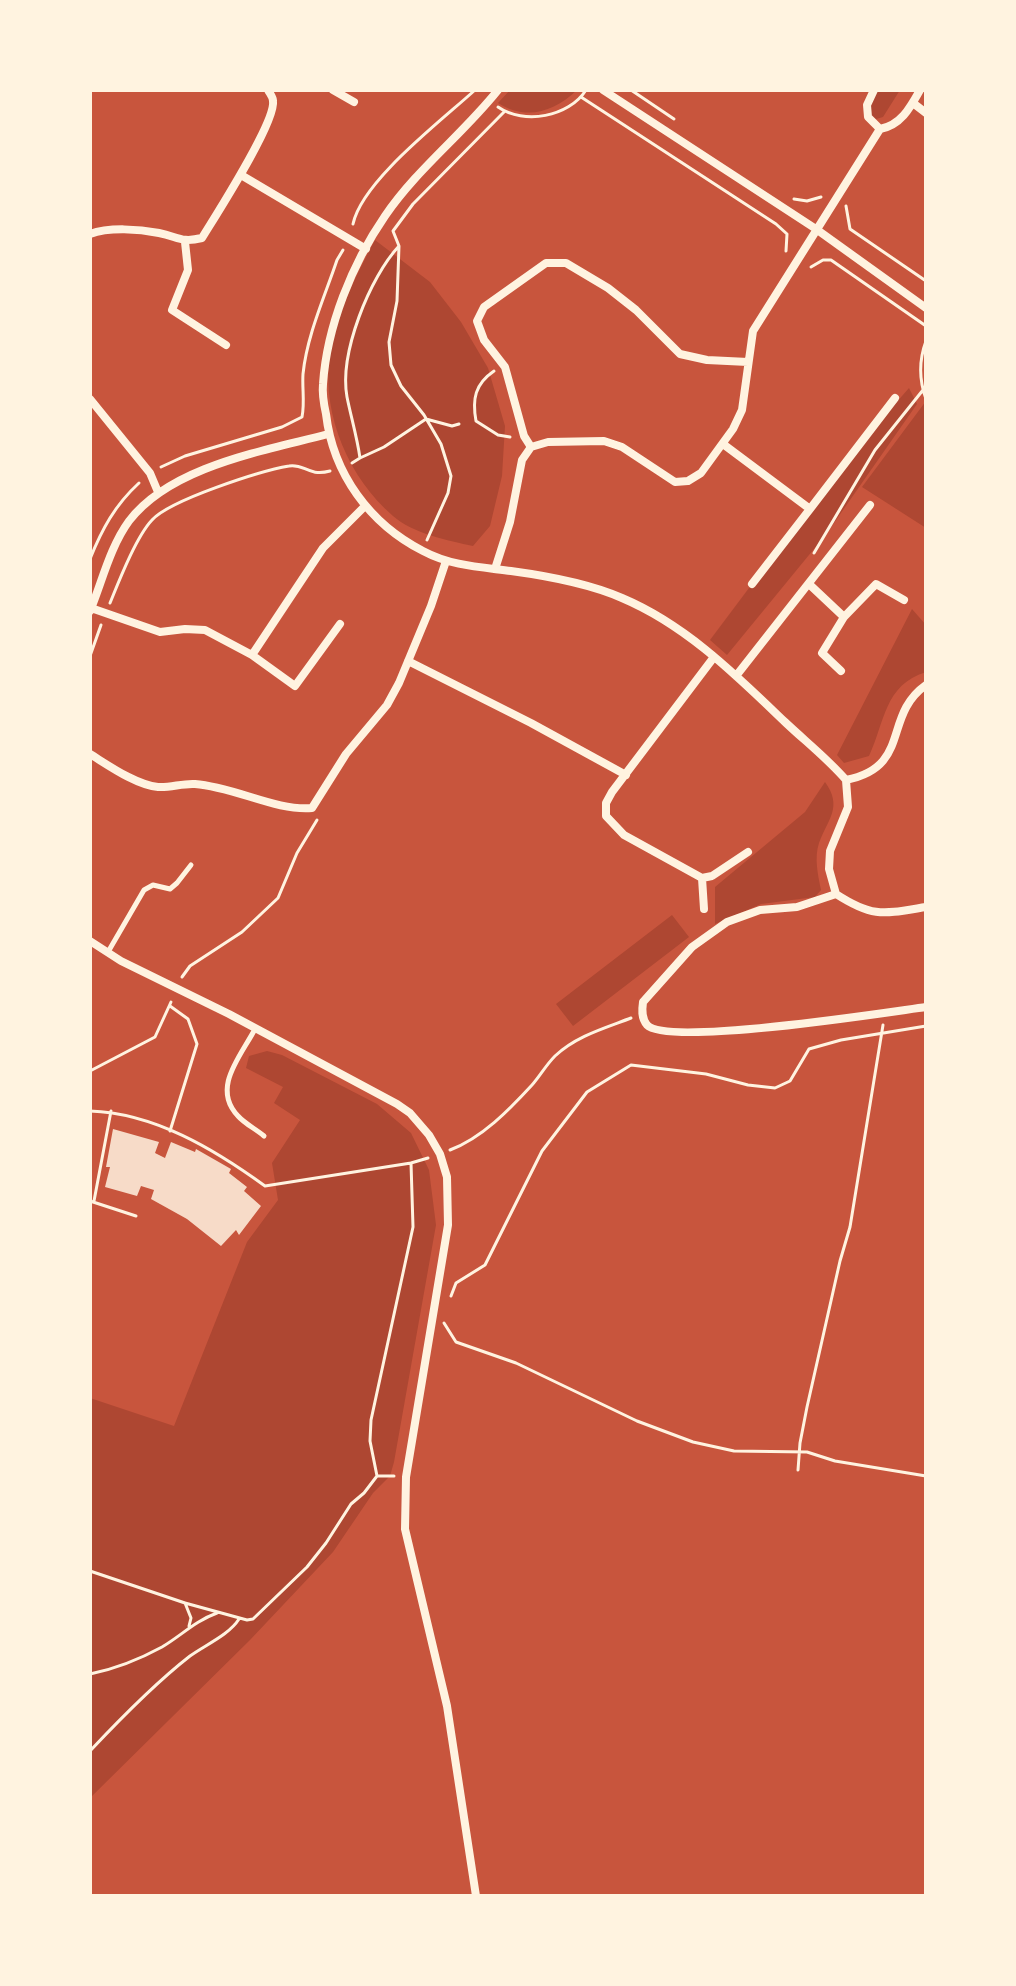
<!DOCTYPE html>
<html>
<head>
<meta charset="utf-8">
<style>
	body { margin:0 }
	#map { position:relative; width:1016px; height:1986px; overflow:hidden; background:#c8553d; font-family:Helvetica,sans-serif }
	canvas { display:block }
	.frame { position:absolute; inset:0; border:92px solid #fff3e0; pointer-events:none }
</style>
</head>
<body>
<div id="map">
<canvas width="1016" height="1986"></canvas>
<div class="frame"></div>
</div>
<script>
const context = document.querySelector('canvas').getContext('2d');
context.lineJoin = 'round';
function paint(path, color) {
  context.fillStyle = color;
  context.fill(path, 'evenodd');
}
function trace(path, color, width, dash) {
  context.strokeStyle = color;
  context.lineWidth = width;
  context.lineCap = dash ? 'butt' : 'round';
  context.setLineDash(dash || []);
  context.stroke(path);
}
paint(new Path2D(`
	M 510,90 L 577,90 C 554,112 526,121 498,103 Z
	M 872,90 L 900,90 L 883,117 L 876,119 L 868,117 Z
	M 375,240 L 430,282 L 461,322 L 488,368 L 505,426 L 502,476 L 490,526 L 473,546 C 449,541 412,533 393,516 C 349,478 323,417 329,359 C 334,318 356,276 375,240 Z
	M 909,388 L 917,404 L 827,533 L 727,655 L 710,640 L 839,468 Z
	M 926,401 L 926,528 L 862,487 Z
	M 912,609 L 926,625 L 926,672 C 884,685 885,722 869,756 L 844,763 L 837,755 Z
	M 825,782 C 843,807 828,819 819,843 C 814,858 818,875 821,890 L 815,897 L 761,904 L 715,924 L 715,887 L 805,812 Z
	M 672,915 L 689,937 L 573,1026 L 556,1004 Z
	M 267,1051 L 282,1055 L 377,1104 L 411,1133 L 429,1170 L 436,1225 L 394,1462 L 390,1476 L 373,1493 L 333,1552 L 250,1640 L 90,1798 L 90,1398 L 174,1426 L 247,1242 L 278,1200 L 272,1163 L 300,1120 L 274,1103 L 283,1087 L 246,1068 L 249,1056 Z`), '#ae4732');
paint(new Path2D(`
	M 113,1129 L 159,1142 L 155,1153 L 165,1158 L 171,1142 L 195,1152 L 196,1149 L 231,1169 L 229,1173 L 247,1187 L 244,1191 L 261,1206 L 239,1235 L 236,1230 L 221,1246 L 187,1219 L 151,1199 L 154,1190 L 141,1186 L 137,1196 L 105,1187 L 110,1167 L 106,1167 Z`), '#f7dbc8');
trace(new Path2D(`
	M 631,90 L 674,119
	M 581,97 L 776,224 L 787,234 L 786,251
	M 498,107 C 524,125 569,117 586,90
	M 794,199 L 807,201 L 821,197
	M 846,206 L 850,229 L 926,281
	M 353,224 C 362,181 441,121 475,90
	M 399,246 L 397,301 L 389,342 L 391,365 L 401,386 L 424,415 L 441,444 L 451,476 L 448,493 L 427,540
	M 811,267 L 823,260 L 831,260 L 926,326
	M 926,341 C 919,360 919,380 926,399
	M 494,371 C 475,384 472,399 476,421 L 498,435 L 510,437
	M 360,458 L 384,447 L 426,419 L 452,426 L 459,424
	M 352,463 L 360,458 C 357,437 351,417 347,397 C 339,353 370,277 399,246 L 393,231 L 413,204 L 505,111
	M 161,467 L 185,456 L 282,427 L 302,417 C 305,402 302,389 303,374 C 307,335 325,296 337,260 L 343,250
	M 814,553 L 875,450 L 923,390
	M 90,559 C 102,529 115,505 139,483
	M 110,603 C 119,581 136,537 152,520 C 170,500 260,471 289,466 C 304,463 308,477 330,471
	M 90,656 L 101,625
	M 182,977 L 190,966 L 242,932 L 278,898 L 297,853 L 317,820
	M 170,1006 L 188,1019 L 197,1044 L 170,1131
	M 90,1071 L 155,1037 L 171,1002
	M 90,1111 C 154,1113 214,1149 265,1186 L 411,1163
	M 450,1150 C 482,1138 509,1110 532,1085 C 540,1076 546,1065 555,1056 C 576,1036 605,1028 631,1018
	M 90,1201 L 136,1216
	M 94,1201 L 111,1111
	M 451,1296 L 456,1283 L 485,1265 L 542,1151 L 587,1092 L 631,1065 L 706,1074 L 748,1085 L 775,1088 L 790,1081 L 809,1049 L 841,1040 L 926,1026
	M 444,1323 L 456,1342 L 516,1363 L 637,1421 L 693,1442 L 734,1451 L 807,1452 L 835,1461 L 926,1476
	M 798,1470 L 800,1443 L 807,1407 L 840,1261 L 850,1227 L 883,1025
	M 377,1476 L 370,1441 L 371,1420 L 413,1227 L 411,1163 L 428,1158
	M 377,1476 L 394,1476
	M 90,1571 L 185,1603 L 191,1618 L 189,1626
	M 185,1603 L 247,1620 L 253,1619 L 307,1567 L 326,1543 L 351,1504 L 364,1493 L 377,1476
	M 90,1674 C 115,1669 140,1659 162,1647 C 182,1635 195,1621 217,1613
	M 90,1751 C 121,1718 154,1684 190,1656 C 205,1645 229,1635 239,1619`), '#fff3e0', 3);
trace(new Path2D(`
	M 108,952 L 144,890 L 153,885 L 170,889 L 177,883 L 191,865
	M 255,1029 C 241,1056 211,1088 238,1116 C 245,1124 256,1129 264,1136`), '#fff3e0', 5);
trace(new Path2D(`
	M 333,90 L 354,102
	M 498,90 C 463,134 417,169 385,216 C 352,264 327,326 323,384 C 322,394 324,405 326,414 C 333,474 370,524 423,551 C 451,566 480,567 511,571 C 548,576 588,583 622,598 C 686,625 736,675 785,722 C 805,741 828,759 846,780 L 848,807 L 830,851 L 829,869 L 836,894 C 873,918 883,914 926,907
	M 603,90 L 816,229 L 926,308
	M 874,90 L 867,105 L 868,117 L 880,129
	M 913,103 L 926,113
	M 241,175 L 366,249
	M 90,234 C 109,227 139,229 159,233 C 179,237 181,243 202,238 C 216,215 276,122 273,101 C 273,97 270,94 268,90
	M 185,242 L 188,270 L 172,310 L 226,345
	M 90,399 L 150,473 L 158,492
	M 723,444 L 810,509 L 895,398
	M 531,447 L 524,436 L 505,367 L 484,340 L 477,321 L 484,307 L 546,263 L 566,263 L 608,288 L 636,310 L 680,354 L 707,360 L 748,362
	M 495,569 L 510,522 L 522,460 L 531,447 L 548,442 L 604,441 L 622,447 L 675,482 L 688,481 L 701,473 L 733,429 L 742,410 L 753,331 L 880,129 C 901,125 910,108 920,90
	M 752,584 L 810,509
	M 809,584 L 844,617 L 876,584 L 904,600
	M 91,608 L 160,632 L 185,629 L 205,630 L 252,655
	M 90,611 C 102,582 110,547 129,521 C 171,466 264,451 328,434
	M 340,624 L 295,686 L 252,655 L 323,548 L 365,506
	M 714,657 L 612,792 L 606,803 L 606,816 L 624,835 L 702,878 L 712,876 L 748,852
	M 408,661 L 531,723 L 626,775
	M 841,671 L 822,653 L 844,617
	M 736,676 L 870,505
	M 90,754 C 108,765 136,785 158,787 C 170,788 183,783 195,784 C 235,787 275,811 312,808 L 346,754 L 387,705 L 399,683 L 431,606 L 446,561
	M 846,780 C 912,767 882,716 926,685
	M 702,878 L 704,909
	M 836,894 L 797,907 L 760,910 L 727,922 L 692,947 L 643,1002 C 642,1009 641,1018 647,1025 C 668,1047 888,1012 926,1007
	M 90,941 L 121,961 L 229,1014 L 397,1104 L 410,1113 L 429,1135 L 440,1154 L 447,1177 L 448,1225 L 406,1477 L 405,1529 L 447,1706 L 476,1896`), '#fff3e0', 8);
</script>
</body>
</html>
